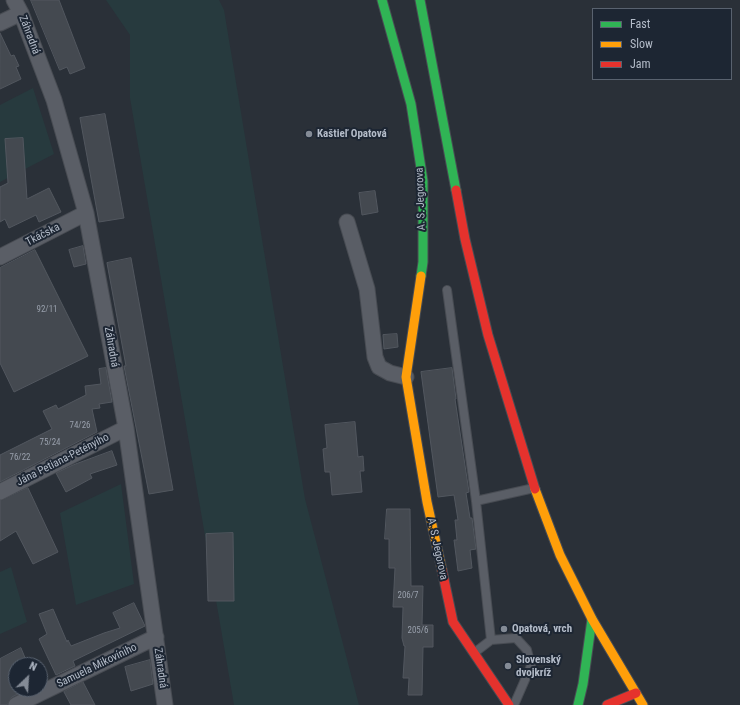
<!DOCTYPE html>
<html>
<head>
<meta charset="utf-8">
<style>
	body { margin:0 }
	#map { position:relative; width:740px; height:705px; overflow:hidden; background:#2a3038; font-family:"Roboto Condensed",sans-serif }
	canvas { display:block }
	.legend { position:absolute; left:592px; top:8px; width:140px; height:72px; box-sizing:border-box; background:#1d2633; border:1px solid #59626f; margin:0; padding:5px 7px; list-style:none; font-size:12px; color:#b4bcc9 }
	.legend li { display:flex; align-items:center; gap:8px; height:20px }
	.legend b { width:20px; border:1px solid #59626f }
	.north { position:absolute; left:8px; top:657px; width:40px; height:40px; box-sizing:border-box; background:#1d2633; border:1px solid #59626f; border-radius:50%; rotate:25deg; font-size:11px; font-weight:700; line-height:16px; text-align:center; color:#b4bcc9 }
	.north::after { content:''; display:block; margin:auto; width:14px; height:18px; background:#848b96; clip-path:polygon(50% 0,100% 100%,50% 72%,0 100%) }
</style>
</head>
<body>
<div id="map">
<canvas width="740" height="705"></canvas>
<ul class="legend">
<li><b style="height:5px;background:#30b455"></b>Fast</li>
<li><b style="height:5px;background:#ff9f0a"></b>Slow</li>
<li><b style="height:5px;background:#e5322d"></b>Jam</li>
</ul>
<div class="north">N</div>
</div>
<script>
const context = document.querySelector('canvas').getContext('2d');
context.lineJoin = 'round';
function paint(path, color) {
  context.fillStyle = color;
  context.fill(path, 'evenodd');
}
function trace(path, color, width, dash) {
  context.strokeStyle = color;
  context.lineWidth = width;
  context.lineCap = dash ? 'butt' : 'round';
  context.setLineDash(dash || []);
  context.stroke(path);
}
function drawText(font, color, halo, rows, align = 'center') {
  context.font = font + ' "Roboto Condensed",sans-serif';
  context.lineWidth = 4;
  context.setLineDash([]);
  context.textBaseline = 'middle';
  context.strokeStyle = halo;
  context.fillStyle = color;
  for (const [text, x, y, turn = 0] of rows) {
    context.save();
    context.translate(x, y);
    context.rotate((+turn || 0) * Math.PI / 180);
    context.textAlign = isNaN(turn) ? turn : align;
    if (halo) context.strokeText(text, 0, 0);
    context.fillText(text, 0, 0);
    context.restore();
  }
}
paint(new Path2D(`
	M 106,0 L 219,0 L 224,10 L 305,499 L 359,705 L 234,705 L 130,98 L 130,35 Z
	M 33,88 L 54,154 L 0,182 L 0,105 Z
	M 121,484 L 134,584 L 76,605 L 60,513 Z
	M 11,567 L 27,622 L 0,634 L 0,572 Z`), '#273a3e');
const building = new Path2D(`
	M 31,0 L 59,0 L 85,68 L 70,74 L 67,67 L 60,70 Z
	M 0,33 L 11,56 L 14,55 L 19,66 L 16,67 L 21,79 L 0,89 Z
	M 105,114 L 124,218 L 99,222 L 80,118 Z
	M 23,138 L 27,199 L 49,188 L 61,212 L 39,222 L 36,215 L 9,228 L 5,219 L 0,222 L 0,187 L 8,183 L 5,139 Z
	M 375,191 L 378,212 L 362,215 L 359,193 Z
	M 83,246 L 86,264 L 74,267 L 69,250 Z
	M 35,250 L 88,356 L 14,392 L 0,363 L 0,268 Z
	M 131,258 L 173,490 L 149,494 L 124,366 L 126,366 L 107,263 Z
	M 397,334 L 398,347 L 384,349 L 383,335 Z
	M 106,368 L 112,402 L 99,404 L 100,408 L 92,409 L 97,432 L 0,482 L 0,455 L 52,429 L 43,411 L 56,405 L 58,409 L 86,395 L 85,386 L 101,384 L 99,369 Z
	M 452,368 L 456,399 L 455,399 L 469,492 L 466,493 L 470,518 L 472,518 L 476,549 L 470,550 L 472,568 L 458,571 L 454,540 L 457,540 L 455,520 L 458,520 L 454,495 L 438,497 L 421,372 Z
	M 355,422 L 358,457 L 363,456 L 364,471 L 360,471 L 362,492 L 332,495 L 330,472 L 325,472 L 323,449 L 327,448 L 325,425 Z
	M 112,451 L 117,465 L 90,474 L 92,478 L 66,492 L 56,473 L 73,465 Z
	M 28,488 L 58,552 L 33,564 L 16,531 L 0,541 L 0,501 Z
	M 387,509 L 410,509 L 411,586 L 423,586 L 422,625 L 433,625 L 433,647 L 423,647 L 422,695 L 408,695 L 409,678 L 403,678 L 405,646 L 404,646 L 402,638 L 403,607 L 393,607 L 395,568 L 389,568 L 389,539 L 385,539 Z
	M 233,533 L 234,601 L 208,601 L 206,534 Z
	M 134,603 L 145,626 L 73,661 L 75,666 L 56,675 L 39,639 L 47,634 L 39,614 L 53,609 L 67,642 L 68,640 L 71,646 L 104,633 L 120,628 L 113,613 Z
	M 21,648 L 28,665 L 16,665 L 16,689 L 28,689 L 12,697 L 7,705 L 0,705 L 0,659 Z
	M 150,660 L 153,684 L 131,691 L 125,667 Z
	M 83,682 L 95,705 L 71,705 L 64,692 Z`);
paint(building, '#444950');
trace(building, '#52575f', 1);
const lane = new Path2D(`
	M 447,290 L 476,501 L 491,640
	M 476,501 L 534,488
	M 474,653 L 491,640 L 516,638 L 527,650 L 531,666 L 514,705`);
const street = new Path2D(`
	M 14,0 L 21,13 L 54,100 L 86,213 L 126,428 L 165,705
	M 0,23 L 21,13
	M 347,222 L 367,289 L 375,357 L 379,367 L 390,373 L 406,377
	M 0,257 L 86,213
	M 0,492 L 126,428
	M 16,705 L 156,637`);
const fast = new Path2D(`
	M 382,0 L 411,104 L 423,181 L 423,262 L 421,276
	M 420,0 L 456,190
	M 578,705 L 583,684 L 592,619`);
const slow = new Path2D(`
	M 421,276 L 406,377 L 427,502 L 442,570
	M 535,489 L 560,555 L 592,619 L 643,705`);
const jam = new Path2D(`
	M 456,190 L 465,239 L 488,335 L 535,489
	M 442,570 L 453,622 L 509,705
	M 607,705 L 636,693`);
trace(lane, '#484c53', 10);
trace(street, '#484c53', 17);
trace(fast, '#484c53', 11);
trace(slow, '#484c53', 11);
trace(jam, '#484c53', 11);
trace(lane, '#5a5e66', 8);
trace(street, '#5a5e66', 15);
trace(fast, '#30b455', 9);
trace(slow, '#ff9f0a', 9);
trace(jam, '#e5322d', 9);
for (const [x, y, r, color] of [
	[309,134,4,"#848b96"],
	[504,629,4,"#848b96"],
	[508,666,4,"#848b96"]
]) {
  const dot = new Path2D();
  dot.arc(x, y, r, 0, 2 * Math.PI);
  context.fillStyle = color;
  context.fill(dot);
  trace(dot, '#1d2633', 1.5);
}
drawText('9px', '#989fab', null, [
	["92/11",47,310],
	["74/26",80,426],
	["75/24",50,443],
	["76/22",20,458],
	["206/7",408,596],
	["205/6",418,631]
]);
drawText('11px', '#b4bcc9', '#1d2633', [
	["Záhradná",29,35,69],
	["A. S. Jegorova",421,199,-92],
	["Tkáčska",43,235,-27],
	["Záhradná",111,347,80],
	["Jána Petiana-Petényiho",63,460,-27],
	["A. S. Jegorova",437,549,78],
	["Samuela Mikovíniho",97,666,-26],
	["Záhradná",160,668,82]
]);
drawText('bold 11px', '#b4bcc9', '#1d2633', [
	["Kaštieľ Opatová",317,134],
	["Opatová, vrch",512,629],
	["Slovenský",516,660],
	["dvojkríž",516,673]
], 'left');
</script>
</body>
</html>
